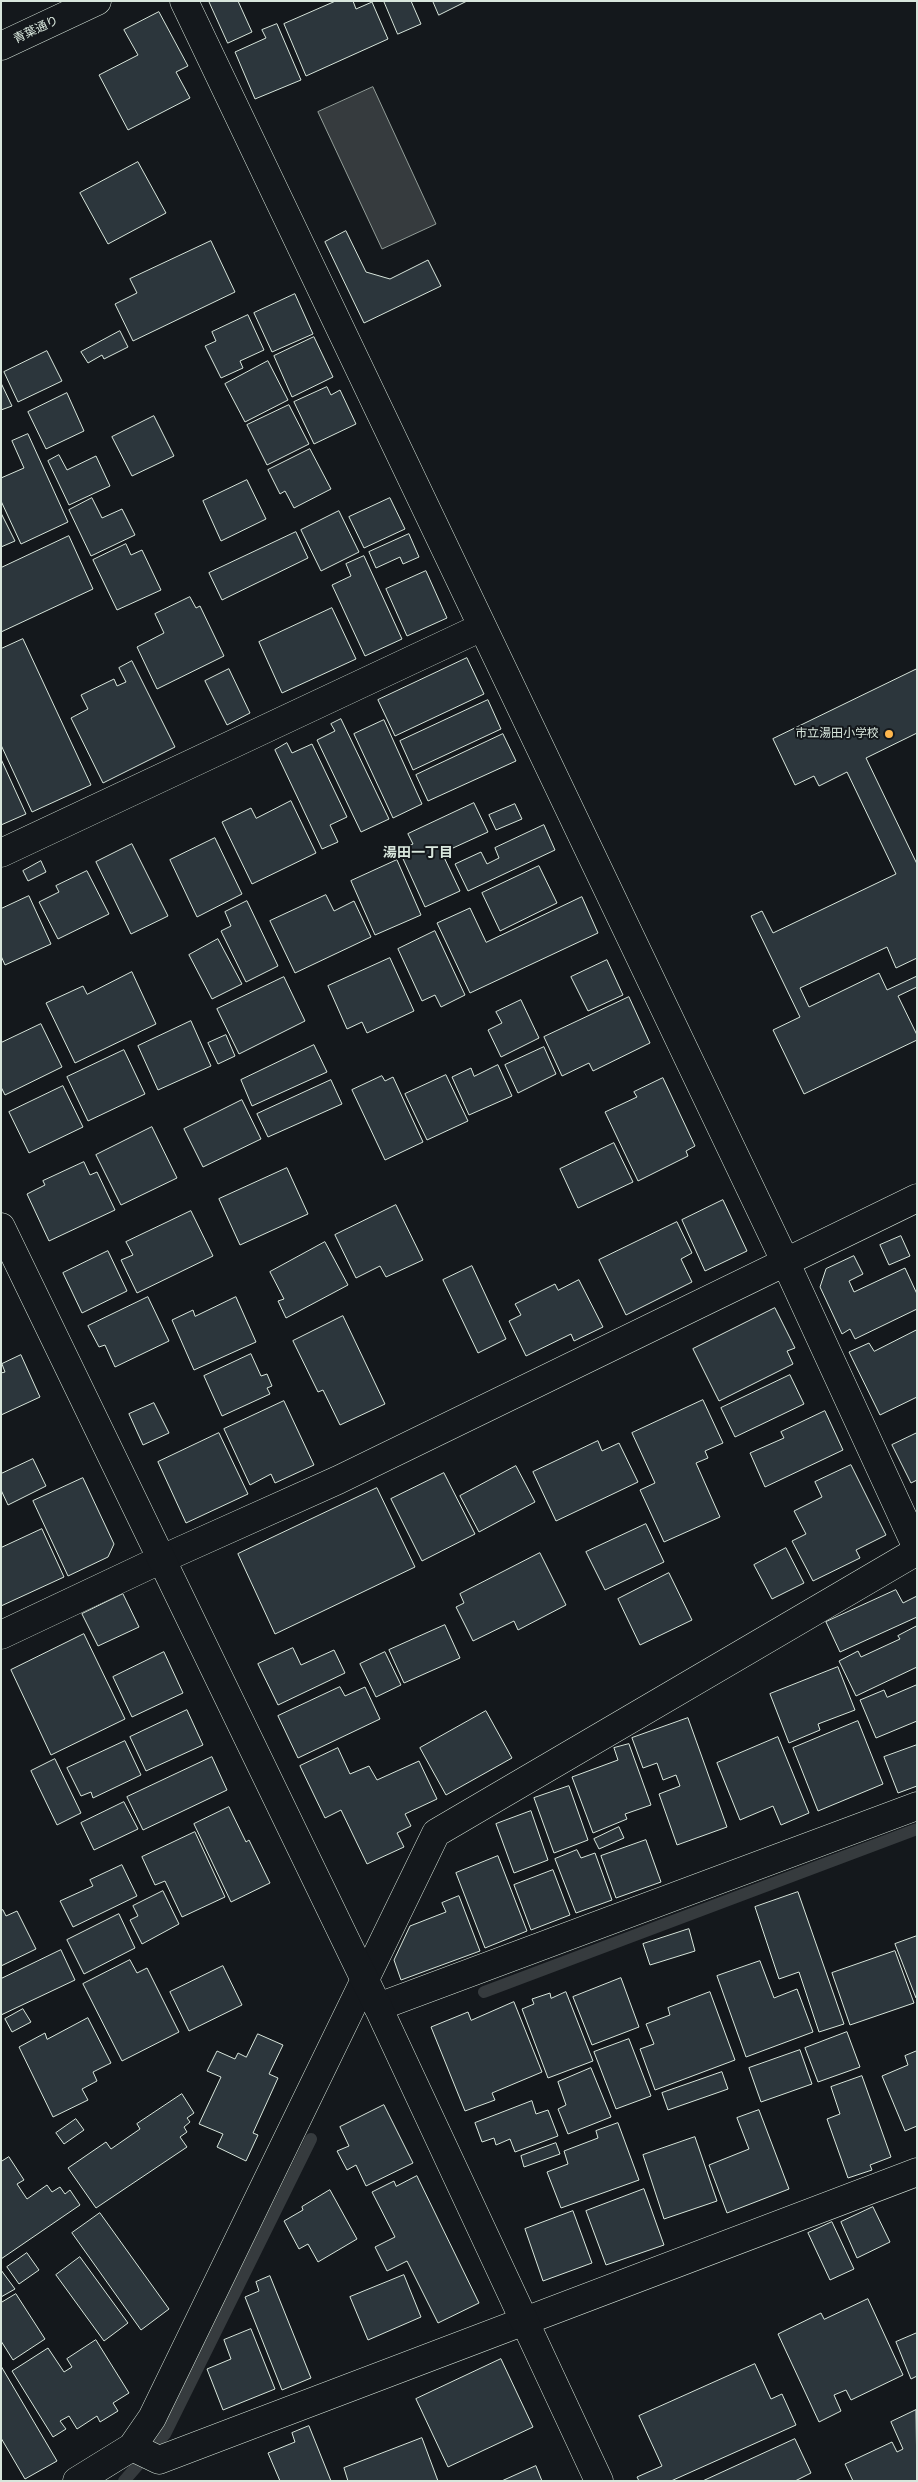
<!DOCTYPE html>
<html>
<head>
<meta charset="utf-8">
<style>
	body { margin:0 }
	#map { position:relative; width:918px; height:2482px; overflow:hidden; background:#14181c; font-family:"Fira Sans Condensed",sans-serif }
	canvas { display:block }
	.frame { position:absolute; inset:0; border:2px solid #d8e6dc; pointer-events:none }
</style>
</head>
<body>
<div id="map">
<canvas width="918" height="2482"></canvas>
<div class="frame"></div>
</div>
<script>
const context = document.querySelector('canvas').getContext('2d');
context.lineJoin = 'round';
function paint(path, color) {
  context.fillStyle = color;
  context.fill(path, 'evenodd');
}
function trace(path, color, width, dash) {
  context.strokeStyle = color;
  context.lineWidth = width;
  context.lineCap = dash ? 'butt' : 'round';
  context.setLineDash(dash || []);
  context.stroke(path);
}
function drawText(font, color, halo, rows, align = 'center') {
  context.font = font + ' "Fira Sans Condensed","Noto Sans JP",sans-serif';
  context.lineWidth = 4;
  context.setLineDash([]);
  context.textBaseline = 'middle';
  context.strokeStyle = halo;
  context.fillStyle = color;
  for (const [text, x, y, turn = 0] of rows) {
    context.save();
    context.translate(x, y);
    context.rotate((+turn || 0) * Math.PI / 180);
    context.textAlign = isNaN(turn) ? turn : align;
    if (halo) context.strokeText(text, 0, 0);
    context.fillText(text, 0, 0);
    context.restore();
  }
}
const water = new Path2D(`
	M 373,87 L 436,224 L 382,249 L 318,112 Z`);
paint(water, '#363b3e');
trace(water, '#939e99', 1);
trace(new Path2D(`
	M 484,1992 L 917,1829
	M 124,2481 L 165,2434 L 311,2139`), '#363b3e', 12);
const building = new Path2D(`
	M 209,1 L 238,1 L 252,32 L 228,43 Z
	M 336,1 L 353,1 L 356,9 L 372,2 L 388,39 L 306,76 L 284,24 Z
	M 384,1 L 411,1 L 421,24 L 398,34 Z
	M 433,1 L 467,1 L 439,15 Z
	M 159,12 L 188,66 L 176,72 L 190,98 L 128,130 L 99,75 L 138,55 L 124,30 Z
	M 277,24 L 301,80 L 255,99 L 235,52 L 266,38 L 262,30 Z
	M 138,162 L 166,213 L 108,244 L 80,193 Z
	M 346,231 L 366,272 L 390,279 L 428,260 L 441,286 L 364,323 L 325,242 Z
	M 211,241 L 235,292 L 133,341 L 115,304 L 137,293 L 130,279 Z
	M 295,294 L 313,334 L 272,352 L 254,313 Z
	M 248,315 L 264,350 L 240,361 L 243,368 L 221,378 L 205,346 L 216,341 L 212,332 Z
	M 120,331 L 128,347 L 104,359 L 102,355 L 88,363 L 81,352 Z
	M 314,337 L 333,377 L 292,397 L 274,356 Z
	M 47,351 L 62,381 L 18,402 L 4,372 Z
	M 268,361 L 288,400 L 245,422 L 225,384 Z
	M 1,383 L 12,406 L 1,410 Z
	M 327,387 L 331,395 L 340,390 L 356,424 L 314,444 L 294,402 Z
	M 67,393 L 84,431 L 46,449 L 28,412 Z
	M 289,405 L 309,444 L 267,465 L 247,425 Z
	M 154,416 L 174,456 L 132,476 L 112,437 Z
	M 28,434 L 68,522 L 21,544 L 1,501 L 1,478 L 24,468 L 12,441 Z
	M 310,449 L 331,489 L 294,508 L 285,491 L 280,494 L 268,470 Z
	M 59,455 L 67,470 L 96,456 L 110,486 L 69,505 L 48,461 Z
	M 247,480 L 266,519 L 221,541 L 203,501 Z
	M 92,498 L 102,518 L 122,509 L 135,535 L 91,556 L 69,510 Z
	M 390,498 L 405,529 L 364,548 L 349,517 Z
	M 339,511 L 359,552 L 321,571 L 301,530 Z
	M 1,513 L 15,541 L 1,547 Z
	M 296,532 L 308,558 L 222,600 L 209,573 Z
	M 409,534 L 419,557 L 403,564 L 400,557 L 376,568 L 369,552 Z
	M 69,536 L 93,589 L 1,632 L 1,568 Z
	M 126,544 L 131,555 L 142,550 L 161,590 L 117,610 L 93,560 Z
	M 364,556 L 402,639 L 365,656 L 332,585 L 351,576 L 346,564 Z
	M 426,571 L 447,618 L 407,636 L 386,589 Z
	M 190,597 L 196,608 L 200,606 L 224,656 L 157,689 L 137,647 L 164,633 L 155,614 Z
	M 332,608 L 356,659 L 282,693 L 259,642 Z
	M 23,639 L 91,785 L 32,812 L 1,745 L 1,649 Z
	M 467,658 L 484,694 L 395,736 L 378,700 Z
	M 132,661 L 175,747 L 103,783 L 71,718 L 88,709 L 81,695 L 114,679 L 117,686 L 126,682 L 119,668 Z
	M 229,669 L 250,713 L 227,725 L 205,681 Z
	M 917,669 L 917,733 L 866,758 L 917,864 L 917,958 L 896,968 L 887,947 L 800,988 L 809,1007 L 879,973 L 887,990 L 917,976 L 917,987 L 898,996 L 917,1035 L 917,1040 L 804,1094 L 773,1030 L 800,1017 L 751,916 L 762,911 L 773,933 L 896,874 L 847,772 L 819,786 L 814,776 L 795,785 L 773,739 Z
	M 488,700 L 501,729 L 413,770 L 400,741 Z
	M 341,719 L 389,819 L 361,832 L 317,740 L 335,731 L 331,724 Z
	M 384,720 L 422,804 L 393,818 L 354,734 Z
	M 503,734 L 516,761 L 428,801 L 416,775 Z
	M 287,743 L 292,753 L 312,744 L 347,817 L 330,825 L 338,842 L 322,849 L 275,750 Z
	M 1,759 L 26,814 L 1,825 Z
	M 291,801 L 316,853 L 252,884 L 222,822 L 251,808 L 256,818 Z
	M 474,803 L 488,832 L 442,853 L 460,891 L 425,907 L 399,850 L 413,844 L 408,834 Z
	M 515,804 L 522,819 L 496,830 L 489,815 Z
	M 544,825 L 555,850 L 468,891 L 455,864 L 481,852 L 487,864 L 499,858 L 495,848 Z
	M 215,838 L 242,894 L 197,917 L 170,860 Z
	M 132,844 L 168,916 L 131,934 L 96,862 Z
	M 397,860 L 421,915 L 375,935 L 351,881 Z
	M 41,861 L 46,872 L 28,881 L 23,871 Z
	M 539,866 L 557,903 L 500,931 L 482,893 Z
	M 87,871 L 109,914 L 58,939 L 39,902 L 59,892 L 56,886 Z
	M 326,895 L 334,911 L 354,901 L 371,937 L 295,973 L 270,921 Z
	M 29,896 L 51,944 L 5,965 L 1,956 L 1,909 Z
	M 582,897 L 598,933 L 470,993 L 437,923 L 470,908 L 486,942 Z
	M 247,901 L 278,966 L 246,982 L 221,931 L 231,926 L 225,912 Z
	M 435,931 L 465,995 L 441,1007 L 435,995 L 422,1001 L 398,949 Z
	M 218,939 L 242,984 L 212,999 L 189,955 Z
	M 390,958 L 414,1011 L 367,1033 L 362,1022 L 347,1029 L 328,986 Z
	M 607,960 L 623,995 L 588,1011 L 571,977 Z
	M 132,972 L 156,1024 L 75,1063 L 46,1003 L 83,986 L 87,994 Z
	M 284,977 L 305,1021 L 239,1054 L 217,1009 Z
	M 629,997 L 650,1043 L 593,1071 L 589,1063 L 562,1076 L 544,1037 Z
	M 521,1000 L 539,1038 L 501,1057 L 488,1030 L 502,1023 L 496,1012 Z
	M 191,1021 L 211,1066 L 158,1090 L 138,1046 Z
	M 41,1024 L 62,1067 L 5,1095 L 1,1087 L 1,1043 Z
	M 226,1035 L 235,1056 L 218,1064 L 208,1043 Z
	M 314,1045 L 327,1072 L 252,1106 L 241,1080 Z
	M 544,1047 L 556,1074 L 518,1093 L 505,1065 Z
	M 124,1050 L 145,1094 L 88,1121 L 67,1077 Z
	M 498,1065 L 512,1096 L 469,1115 L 452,1077 L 471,1068 L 474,1076 Z
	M 446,1075 L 468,1121 L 427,1140 L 405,1094 Z
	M 382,1076 L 385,1081 L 393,1077 L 423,1142 L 385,1160 L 352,1090 Z
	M 663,1078 L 695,1146 L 686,1151 L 688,1156 L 638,1181 L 605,1112 L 637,1097 L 634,1092 Z
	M 331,1080 L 342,1104 L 268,1137 L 257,1114 Z
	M 63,1086 L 83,1127 L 29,1153 L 9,1112 Z
	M 242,1100 L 261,1139 L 203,1167 L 184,1129 Z
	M 152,1127 L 177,1178 L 121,1205 L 96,1155 Z
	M 614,1143 L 633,1182 L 578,1208 L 560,1169 Z
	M 84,1162 L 90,1175 L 97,1172 L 115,1210 L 49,1241 L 27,1194 L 45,1185 L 43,1181 Z
	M 287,1168 L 308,1214 L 240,1245 L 219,1199 Z
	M 723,1200 L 747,1251 L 705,1271 L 682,1220 Z
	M 396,1205 L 423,1260 L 386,1277 L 380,1266 L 356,1278 L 335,1235 Z
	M 191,1211 L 213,1256 L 137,1293 L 121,1260 L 133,1255 L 126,1242 Z
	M 677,1222 L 692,1253 L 681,1259 L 692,1282 L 626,1315 L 599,1260 Z
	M 901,1236 L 910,1256 L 889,1265 L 880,1245 Z
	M 325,1242 L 348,1285 L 286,1318 L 278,1301 L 284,1299 L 270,1272 Z
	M 108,1251 L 127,1291 L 82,1313 L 63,1273 Z
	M 854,1256 L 863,1274 L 849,1281 L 854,1292 L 905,1268 L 917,1294 L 917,1309 L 855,1339 L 850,1329 L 842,1334 L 820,1287 L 826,1269 Z
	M 472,1266 L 506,1339 L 478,1353 L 443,1280 Z
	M 579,1280 L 603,1327 L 574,1341 L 571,1334 L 526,1356 L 509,1321 L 521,1315 L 515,1304 L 555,1284 L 558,1290 Z
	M 148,1297 L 169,1341 L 115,1367 L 105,1345 L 99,1347 L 88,1326 Z
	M 236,1297 L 256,1342 L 194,1370 L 172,1320 L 193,1310 L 195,1316 Z
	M 775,1308 L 795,1348 L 787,1351 L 793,1364 L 719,1401 L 693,1349 Z
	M 343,1316 L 385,1404 L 340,1425 L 323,1390 L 318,1392 L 293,1341 Z
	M 917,1330 L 917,1397 L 880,1415 L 849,1352 L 869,1343 L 874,1351 Z
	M 251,1354 L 261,1376 L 267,1374 L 272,1386 L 267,1388 L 270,1394 L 222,1416 L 204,1376 Z
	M 21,1355 L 40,1397 L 1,1415 L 1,1373 L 5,1372 L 2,1364 Z
	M 790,1375 L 804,1404 L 735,1437 L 721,1408 Z
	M 703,1400 L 723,1443 L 705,1451 L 708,1458 L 696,1463 L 720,1517 L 664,1542 L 640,1490 L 655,1483 L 632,1433 Z
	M 284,1401 L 314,1465 L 275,1483 L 271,1474 L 250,1485 L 224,1429 Z
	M 154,1403 L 169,1433 L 143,1445 L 129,1414 Z
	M 825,1411 L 843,1450 L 765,1487 L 750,1453 L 784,1438 L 781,1432 Z
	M 219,1433 L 248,1494 L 186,1523 L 158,1462 Z
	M 917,1433 L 917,1480 L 911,1483 L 892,1445 Z
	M 598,1441 L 602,1451 L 619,1443 L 638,1482 L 556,1521 L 533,1472 Z
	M 33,1459 L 46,1486 L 8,1505 L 1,1490 L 1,1474 Z
	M 851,1465 L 886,1535 L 856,1550 L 860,1558 L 813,1581 L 792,1541 L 806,1534 L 794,1511 L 822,1497 L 815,1482 Z
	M 516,1466 L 535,1502 L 479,1532 L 460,1496 Z
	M 444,1473 L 475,1534 L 422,1561 L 391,1499 Z
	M 83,1478 L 114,1544 L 108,1557 L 68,1576 L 33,1501 Z
	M 377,1488 L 415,1567 L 275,1634 L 238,1554 Z
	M 646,1524 L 664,1562 L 605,1590 L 586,1552 Z
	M 42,1529 L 64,1577 L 1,1606 L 1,1548 Z
	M 786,1548 L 804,1583 L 772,1599 L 754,1565 Z
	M 540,1553 L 566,1605 L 518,1630 L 514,1621 L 473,1641 L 456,1607 L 464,1603 L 460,1594 Z
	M 669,1573 L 692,1620 L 640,1645 L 618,1599 Z
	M 896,1590 L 903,1603 L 917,1596 L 917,1617 L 840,1652 L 826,1622 Z
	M 123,1594 L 139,1627 L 98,1646 L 82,1614 Z
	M 445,1625 L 460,1658 L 404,1683 L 389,1650 Z
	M 917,1626 L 917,1667 L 856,1696 L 839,1661 L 858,1651 L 861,1657 L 900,1639 L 898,1636 Z
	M 84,1634 L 125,1719 L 51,1755 L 11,1670 Z
	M 293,1648 L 301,1665 L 334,1650 L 345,1673 L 278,1705 L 258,1664 Z
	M 164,1652 L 183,1693 L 132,1717 L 113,1677 Z
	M 385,1652 L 401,1685 L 376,1697 L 360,1664 Z
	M 838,1667 L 855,1710 L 818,1724 L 820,1730 L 789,1743 L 770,1694 Z
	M 917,1685 L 917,1721 L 876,1738 L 860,1700 L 884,1690 L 887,1697 Z
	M 340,1687 L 345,1696 L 365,1687 L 380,1719 L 298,1758 L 278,1716 Z
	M 187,1710 L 203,1745 L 146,1771 L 130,1737 Z
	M 486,1711 L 512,1758 L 446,1795 L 420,1748 Z
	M 688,1718 L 727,1827 L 677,1845 L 659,1794 L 680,1786 L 676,1775 L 663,1780 L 657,1763 L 643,1768 L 632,1738 Z
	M 858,1721 L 883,1784 L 818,1811 L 793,1748 Z
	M 778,1737 L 809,1813 L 781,1825 L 773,1806 L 740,1820 L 717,1763 Z
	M 125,1741 L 141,1775 L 93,1798 L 91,1792 L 81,1796 L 67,1768 Z
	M 629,1744 L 651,1805 L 625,1814 L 627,1819 L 593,1833 L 572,1777 L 618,1760 L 614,1748 Z
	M 917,1745 L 917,1786 L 898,1793 L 884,1757 Z
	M 338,1748 L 350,1774 L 369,1766 L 377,1780 L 419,1761 L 437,1799 L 405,1814 L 411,1826 L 397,1833 L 404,1847 L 367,1864 L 341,1810 L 325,1818 L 300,1766 Z
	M 212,1757 L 227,1790 L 143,1830 L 127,1797 Z
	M 55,1759 L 81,1813 L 57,1825 L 31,1771 Z
	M 569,1786 L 588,1840 L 554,1853 L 534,1798 Z
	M 124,1802 L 138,1829 L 94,1850 L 81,1823 Z
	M 229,1807 L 246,1842 L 249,1840 L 270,1883 L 231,1902 L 194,1824 Z
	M 531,1811 L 548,1860 L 514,1873 L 496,1824 Z
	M 619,1827 L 624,1838 L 599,1849 L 594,1839 Z
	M 195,1832 L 225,1897 L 182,1917 L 165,1881 L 155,1885 L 142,1857 Z
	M 646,1840 L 661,1882 L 616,1898 L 601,1856 Z
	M 577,1850 L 581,1858 L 595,1853 L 612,1900 L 576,1913 L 555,1859 Z
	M 498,1856 L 527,1931 L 485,1948 L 456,1873 Z
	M 122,1865 L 137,1896 L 73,1927 L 60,1901 L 93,1886 L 90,1880 Z
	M 553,1870 L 570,1915 L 531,1930 L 514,1885 Z
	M 163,1891 L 179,1924 L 142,1944 L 130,1920 L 138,1916 L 133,1906 Z
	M 798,1892 L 844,2024 L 819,2032 L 799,1972 L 779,1979 L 755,1907 Z
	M 459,1896 L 480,1951 L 401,1980 L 394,1960 L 410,1926 L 446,1912 L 442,1903 Z
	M 3,1910 L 6,1916 L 17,1911 L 36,1949 L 1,1966 L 1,1911 Z
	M 119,1914 L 135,1948 L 84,1974 L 67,1940 Z
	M 689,1929 L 695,1951 L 650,1965 L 643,1944 Z
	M 917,1936 L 917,1998 L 916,1998 L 895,1944 Z
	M 61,1950 L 75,1980 L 1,2015 L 1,1979 Z
	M 895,1951 L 914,2003 L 850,2025 L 832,1973 Z
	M 130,1960 L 137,1973 L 147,1968 L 179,2032 L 122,2061 L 83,1984 Z
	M 760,1961 L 774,1998 L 797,1989 L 813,2032 L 746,2057 L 717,1976 Z
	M 223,1966 L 242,2005 L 189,2031 L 170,1992 Z
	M 621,1978 L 639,2027 L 592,2045 L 573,1997 Z
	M 566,1992 L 593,2061 L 548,2078 L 522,2009 L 534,2004 L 532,1999 L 550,1993 L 551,1998 Z
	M 710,1992 L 735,2060 L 655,2090 L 640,2049 L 654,2044 L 646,2024 L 670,2015 L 668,2008 Z
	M 514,2002 L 542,2072 L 492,2093 L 495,2100 L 465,2111 L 431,2027 L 468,2012 L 471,2020 Z
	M 23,2009 L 31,2022 L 12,2032 L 5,2019 Z
	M 88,2018 L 111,2063 L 93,2072 L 97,2081 L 82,2089 L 88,2100 L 53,2117 L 19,2047 L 45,2033 L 47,2039 Z
	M 847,2032 L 860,2067 L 818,2082 L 805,2048 Z
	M 258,2034 L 283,2045 L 269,2074 L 278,2078 L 253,2133 L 258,2135 L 246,2161 L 217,2147 L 223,2134 L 199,2124 L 221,2077 L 207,2071 L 217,2051 L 235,2059 L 238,2053 L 246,2057 Z
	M 629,2039 L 651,2096 L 616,2109 L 594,2052 Z
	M 800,2050 L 812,2084 L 761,2102 L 749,2068 Z
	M 917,2051 L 917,2126 L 905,2131 L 882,2076 L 908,2065 L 905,2056 Z
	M 591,2068 L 611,2117 L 568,2134 L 558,2109 L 566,2105 L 558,2082 Z
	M 722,2072 L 728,2089 L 668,2110 L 662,2093 Z
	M 862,2076 L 891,2157 L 870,2165 L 872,2170 L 848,2178 L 827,2119 L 840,2114 L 831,2087 Z
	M 182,2094 L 194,2113 L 187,2118 L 190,2122 L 184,2127 L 187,2132 L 180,2137 L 187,2147 L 96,2208 L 68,2168 L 106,2142 L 111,2149 L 140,2129 L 137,2124 Z
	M 532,2101 L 536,2114 L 548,2110 L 558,2136 L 515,2152 L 510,2139 L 496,2145 L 494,2138 L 482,2142 L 475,2123 Z
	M 384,2105 L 413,2163 L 366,2186 L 356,2165 L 347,2170 L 337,2151 L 349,2146 L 340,2127 Z
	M 759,2110 L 789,2189 L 727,2213 L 709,2165 L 749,2149 L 737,2118 Z
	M 76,2119 L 84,2130 L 64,2144 L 56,2133 Z
	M 618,2123 L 639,2180 L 561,2208 L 547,2172 L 568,2164 L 564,2151 L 598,2138 L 596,2131 Z
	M 695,2137 L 717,2201 L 664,2219 L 643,2155 Z
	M 556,2143 L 560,2154 L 524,2167 L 521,2156 Z
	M 9,2157 L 24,2180 L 17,2184 L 27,2199 L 47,2185 L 52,2192 L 60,2187 L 65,2194 L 70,2190 L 80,2205 L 1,2259 L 1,2162 Z
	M 417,2176 L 479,2303 L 438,2323 L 407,2261 L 387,2271 L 375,2247 L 395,2237 L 372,2192 L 394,2181 L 396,2186 Z
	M 644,2189 L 664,2245 L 606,2265 L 586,2211 Z
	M 330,2190 L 357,2239 L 318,2262 L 308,2244 L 299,2249 L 284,2221 L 303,2210 L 302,2207 Z
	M 873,2207 L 890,2242 L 857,2258 L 841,2222 Z
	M 573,2211 L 592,2263 L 543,2281 L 525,2229 Z
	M 100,2213 L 169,2309 L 141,2330 L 72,2233 Z
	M 832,2222 L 854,2269 L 830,2280 L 808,2233 Z
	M 27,2253 L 39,2270 L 19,2284 L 7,2267 Z
	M 80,2257 L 128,2323 L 104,2341 L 56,2275 Z
	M 1,2270 L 15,2289 L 1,2297 Z
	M 404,2275 L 421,2317 L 368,2340 L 350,2297 Z
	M 270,2276 L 311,2378 L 282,2390 L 245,2297 L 259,2291 L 256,2282 Z
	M 16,2294 L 45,2339 L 13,2360 L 1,2341 L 1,2303 Z
	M 868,2299 L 903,2375 L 851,2400 L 846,2390 L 834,2395 L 841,2411 L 819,2422 L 778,2334 L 821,2313 L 824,2319 Z
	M 251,2329 L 275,2389 L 223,2410 L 207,2369 L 231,2359 L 224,2340 Z
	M 917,2333 L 917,2376 L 911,2379 L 896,2342 Z
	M 96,2340 L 129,2393 L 113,2403 L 118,2411 L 100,2422 L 97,2416 L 77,2429 L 69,2416 L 60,2421 L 66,2429 L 53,2437 L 12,2371 L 48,2348 L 64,2372 L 72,2367 L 67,2359 Z
	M 501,2359 L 533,2427 L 448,2467 L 416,2399 Z
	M 755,2364 L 771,2399 L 782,2394 L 796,2425 L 671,2481 L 639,2481 L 637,2477 L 662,2466 L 639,2416 Z
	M 1,2366 L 57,2461 L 25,2479 L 1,2438 Z
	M 916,2410 L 917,2481 L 853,2481 L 845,2464 L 892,2442 L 897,2452 L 903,2449 L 891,2422 Z
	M 309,2426 L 331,2481 L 280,2481 L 268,2453 L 295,2442 L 292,2433 Z
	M 422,2438 L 438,2481 L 348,2481 L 344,2468 Z
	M 795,2439 L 811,2473 L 795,2481 L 703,2481 Z
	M 536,2466 L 542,2481 L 502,2481 Z`);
paint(building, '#2c363c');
trace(building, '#d8e6dc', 1);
const minor = new Path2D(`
	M 184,1 L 785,1261 L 917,1548
	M 1,853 L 482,627
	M 1,1635 L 162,1559 L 338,1480 L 917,1198
	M 378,2007 L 917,1806
	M 132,2447 L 152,2418 L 436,1833 L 917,1551
	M 77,2481 L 132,2447 L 159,2460 L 917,2172`);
const tertiary = new Path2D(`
	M 1,1227 L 378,2007 L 599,2481`);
const primary = new Path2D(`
	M 1,46 L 97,1`);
trace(minor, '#d8e6dc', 29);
trace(tertiary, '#d8e6dc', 29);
trace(primary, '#d8e6dc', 29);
trace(minor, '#14181c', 28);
trace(tertiary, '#14181c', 28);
trace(primary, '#14181c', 28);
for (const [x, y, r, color] of [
	[889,734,5,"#ffb74d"]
]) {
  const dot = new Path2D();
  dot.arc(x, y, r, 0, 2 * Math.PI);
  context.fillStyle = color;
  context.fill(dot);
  trace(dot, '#14181c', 2);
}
drawText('12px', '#d8e6dc', '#14181c', [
	["青葉通り",36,30,-25]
]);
drawText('12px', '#d8e6dc', '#14181c', [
	["市立湯田小学校",879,734]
], 'right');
drawText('bold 14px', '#d8e6dc', '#14181c', [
	["湯田一丁目",418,853]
]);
</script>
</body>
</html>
